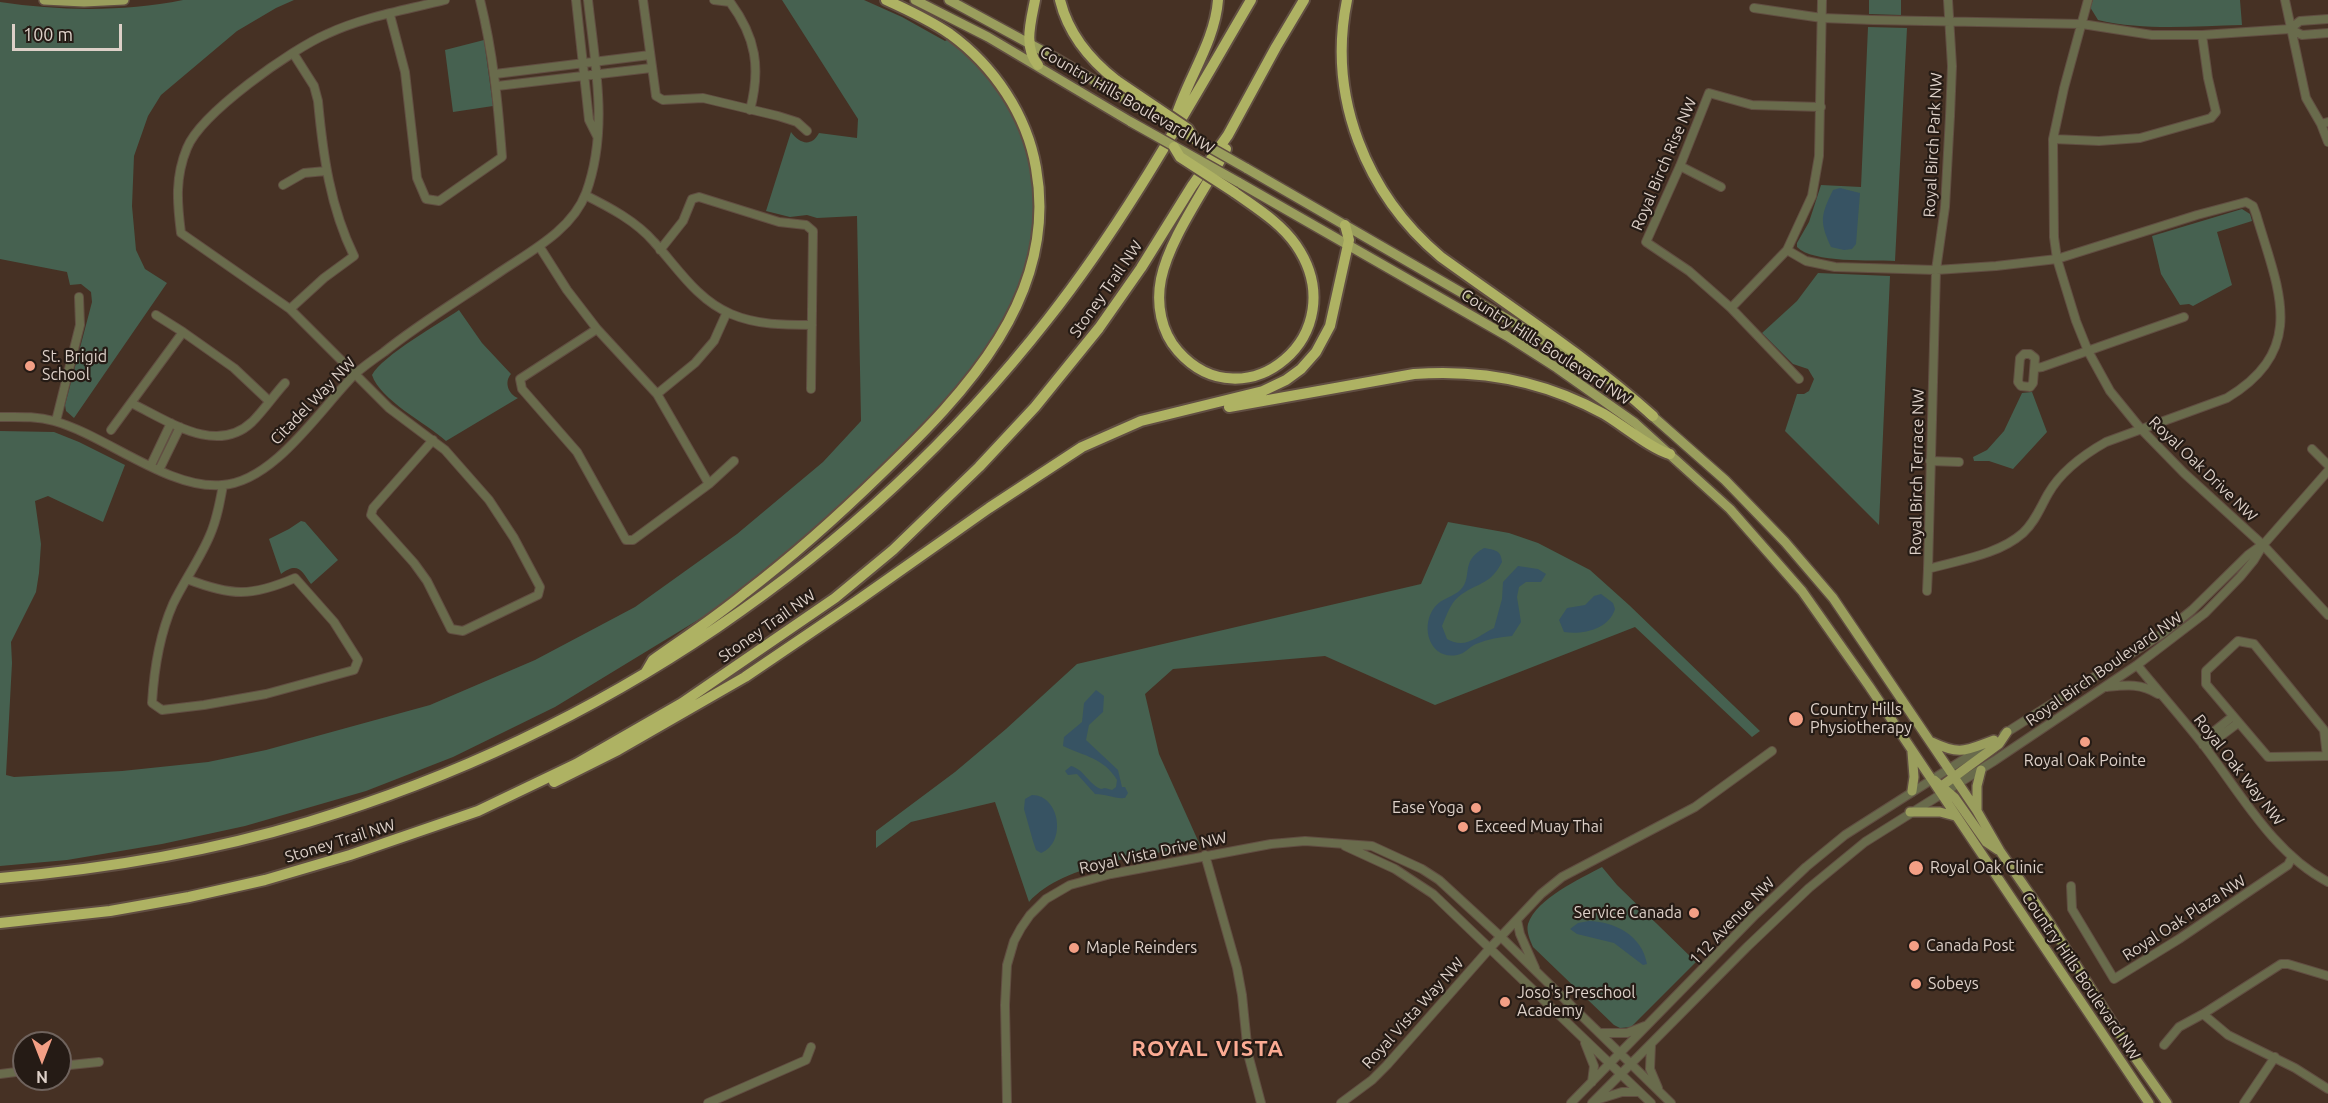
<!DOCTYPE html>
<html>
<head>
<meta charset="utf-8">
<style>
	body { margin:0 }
	#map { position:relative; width:2328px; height:1103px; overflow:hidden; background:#463124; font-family:Ubuntu,sans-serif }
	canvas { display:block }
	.north { position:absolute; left:12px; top:1031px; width:60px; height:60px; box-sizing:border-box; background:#251b15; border:2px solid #6f635d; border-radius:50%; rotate:180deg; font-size:16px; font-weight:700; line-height:24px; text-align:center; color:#ddd0c8 }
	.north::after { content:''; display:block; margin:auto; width:21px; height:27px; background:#f39f85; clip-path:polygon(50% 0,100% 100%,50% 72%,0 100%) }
	.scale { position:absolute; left:12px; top:24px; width:110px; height:27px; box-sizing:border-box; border:3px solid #ddd0c8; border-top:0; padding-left:8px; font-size:18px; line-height:21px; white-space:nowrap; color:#ddd0c8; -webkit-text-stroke:4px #251b15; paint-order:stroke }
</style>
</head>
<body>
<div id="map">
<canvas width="2328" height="1103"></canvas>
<div class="north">N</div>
<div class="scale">100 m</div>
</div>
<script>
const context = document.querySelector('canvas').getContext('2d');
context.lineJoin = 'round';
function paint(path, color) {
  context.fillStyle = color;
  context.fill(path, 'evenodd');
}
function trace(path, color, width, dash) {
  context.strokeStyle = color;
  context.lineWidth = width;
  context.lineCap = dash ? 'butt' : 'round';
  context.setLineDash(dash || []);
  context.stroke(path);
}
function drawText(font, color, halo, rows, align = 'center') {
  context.font = font + ' Ubuntu,sans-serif';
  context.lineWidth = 4.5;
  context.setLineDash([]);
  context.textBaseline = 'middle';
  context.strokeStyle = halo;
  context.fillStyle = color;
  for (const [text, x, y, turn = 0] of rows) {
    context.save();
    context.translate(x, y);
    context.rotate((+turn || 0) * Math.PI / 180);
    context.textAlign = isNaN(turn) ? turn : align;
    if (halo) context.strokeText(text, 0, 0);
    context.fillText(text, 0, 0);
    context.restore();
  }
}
paint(new Path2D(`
	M 183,0 L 294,0 L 276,8 L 237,31 L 161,95 L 148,116 L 134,156 L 132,206 L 136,250 L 145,269 L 167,283 L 74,418 L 66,411 L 65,405 L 92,302 L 91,292 L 81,284 L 70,285 L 67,272 L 0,259 L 0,2 C 60,11 123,12 183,0 Z
	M 782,0 L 864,0 L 902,17 L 945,41 L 949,39 L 980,64 L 1021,123 L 1036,175 L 1038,221 L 1028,267 L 1010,315 L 960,389 L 849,500 L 716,609 L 555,707 L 453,757 L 366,791 L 245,826 L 162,844 L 67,860 L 0,866 L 0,431 L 54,432 L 79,442 L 125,465 L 103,522 L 48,496 L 35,501 L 41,544 L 39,573 L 36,592 L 11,642 L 12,663 L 6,775 L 14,777 L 122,771 L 208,762 L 266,750 L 430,705 L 535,660 L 635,607 L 737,534 L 823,462 L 861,421 L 857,216 L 817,218 L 807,215 L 790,217 L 766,211 L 791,132 C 799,143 811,148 819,133 L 857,138 L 858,119 Z
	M 1869,0 L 1901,0 L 1901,15 L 1869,14 Z
	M 2093,0 L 2240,0 L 2242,25 C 2194,26 2145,31 2098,20 L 2090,7 Z
	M 1868,27 L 1907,28 L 1895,261 C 1873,260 1812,263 1797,247 L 1797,243 L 1809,222 L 1821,185 L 1861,187 Z
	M 484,40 L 493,106 L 453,112 L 445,50 Z
	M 2242,209 L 2250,214 L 2252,221 L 2217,232 L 2232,285 L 2193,306 L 2189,304 L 2180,305 L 2161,274 L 2152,236 Z
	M 1818,273 L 1890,276 L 1879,525 L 1785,431 L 1797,394 L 1804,394 L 1809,391 L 1814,379 L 1808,369 L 1793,364 L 1762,333 L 1797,301 Z
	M 459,310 L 482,343 L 511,374 C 504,382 508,394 518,398 L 446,441 C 426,423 380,400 372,375 C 382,356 440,323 459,310 Z
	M 2032,392 L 2047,432 L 2013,469 L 1989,461 L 1974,461 L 1973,457 L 1987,450 L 2004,431 L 2022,393 Z
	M 301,521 L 305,522 L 338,560 L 311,584 C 302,571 298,561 281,574 L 269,539 L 289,529 Z
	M 1448,522 L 1509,533 L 1538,543 L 1590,570 L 1629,605 L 1760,731 L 1752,737 L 1635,627 L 1435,705 L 1325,656 L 1173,669 L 1145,694 L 1159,754 L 1200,845 C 1148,856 1065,862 1029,902 L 995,802 L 911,822 L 876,848 L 876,831 L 955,772 L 1006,729 L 1077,664 L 1421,584 Z
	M 1602,867 L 1617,885 L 1696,962 L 1631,1027 L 1620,1028 L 1614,1025 L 1533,947 C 1530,940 1526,931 1528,924 C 1537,898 1580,879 1602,867 Z`), '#466150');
paint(new Path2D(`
	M 1840,188 L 1860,193 L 1856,244 L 1852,249 L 1844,250 L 1831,247 C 1819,221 1821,215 1833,190 Z
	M 1484,548 C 1495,550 1501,550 1502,562 C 1491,584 1480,582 1462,594 C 1451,601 1447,614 1442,626 L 1447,639 C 1465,650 1478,636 1494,628 L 1502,599 L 1503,582 L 1518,566 L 1538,569 L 1546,574 L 1541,582 L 1526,582 L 1519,587 L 1517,597 L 1521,622 L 1512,636 C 1500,637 1488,639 1476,644 C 1469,647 1465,654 1457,655 C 1431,660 1421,630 1432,611 C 1439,599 1448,599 1458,592 C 1475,579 1458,562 1484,548 Z
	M 1601,594 L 1613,603 L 1615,609 C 1609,629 1583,635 1564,632 L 1559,620 L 1567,608 L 1585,605 L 1594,596 Z
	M 1096,690 L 1104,696 L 1103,712 L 1089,725 L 1086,740 L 1118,770 L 1122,787 L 1125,787 L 1128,793 L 1125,798 C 1115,799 1106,794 1095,794 L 1077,774 L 1068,775 L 1065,771 L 1071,766 C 1085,770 1088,784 1101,789 L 1105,788 L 1112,790 L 1116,787 L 1117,780 C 1104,758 1084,756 1063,746 L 1064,737 L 1082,722 L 1084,703 Z
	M 1032,795 C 1060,795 1067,843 1041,853 L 1036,850 L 1033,841 L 1024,809 L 1025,799 Z
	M 1589,921 C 1615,922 1642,935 1647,964 L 1643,965 L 1614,943 L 1577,934 L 1570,929 L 1578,923 Z`), '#375363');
const minor = new Path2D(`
	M 576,0 L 589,120 L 597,136
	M 643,0 L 656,96 L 663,100 L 703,98 L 778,116 L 797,122 L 807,131
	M 714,0 L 730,2 C 756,37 761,68 750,110
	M 1822,0 L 1819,156 L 1812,196 L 1787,250 L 1806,261 L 1835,267 L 1936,270 L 1945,207 L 1950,116 L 1952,66 L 1948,0
	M 2088,0 L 2064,88 L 2053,139 L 2054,237 L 2057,259 L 2076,321 L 2088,351 L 2110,391 L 2141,429 L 2184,473 L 2263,545 L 2328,615
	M 2285,0 L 2306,98 L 2321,124 L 2328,122
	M 1754,8 L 1822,18 L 1873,20 L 2082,24 L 2152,35 L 2202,35 L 2290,29
	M 390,15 L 405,72 L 417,178 L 426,199 L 439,201 L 502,157 C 498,103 493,52 480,0
	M 2290,29 L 2300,21 L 2328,19
	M 2290,29 L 2302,35 L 2328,33
	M 495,74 L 650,55
	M 497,86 L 651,68
	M 2321,124 L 2328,142
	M 2053,139 L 2099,141 L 2140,138 L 2211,118 L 2216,112 L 2208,78 L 2202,35
	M 1680,166 L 1721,187
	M 283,185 L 304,173 L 326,171
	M 585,195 C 609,207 636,221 654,242 C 677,267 697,300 731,314 C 757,325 784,325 812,325
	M 2246,202 L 2253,206 L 2256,214 C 2278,289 2309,349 2227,398 L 2106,442 C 2083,455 2061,471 2048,494 C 2040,508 2035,522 2023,533 C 1998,555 1959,560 1928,569 L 1936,270 L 1996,266 L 2057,259 L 2197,215 Z
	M 539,246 L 567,290 L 597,329 L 657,394 L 709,484
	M 660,250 L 683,221 L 692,199 L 699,197 L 779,222 L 806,225 L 813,231 L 811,389
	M 1787,250 L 1731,308 L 1689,271 L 1646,242 L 1680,166 L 1709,93 L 1752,105 L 1821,107
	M 1731,308 L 1799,379
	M 290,309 L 324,278 L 354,256 C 330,207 323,155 318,101 L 314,86 L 293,53
	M 156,315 L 183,332
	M 597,329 L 520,379 L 522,389 L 577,452 L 626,540 L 633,540 L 709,484 L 734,461
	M 2024,354 L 2030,354 L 2035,358 L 2033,383 L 2030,387 L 2021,386 L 2018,382 L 2020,358 Z
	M 2035,368 L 2042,367 L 2184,317
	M 657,394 L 695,363 L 714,341 L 727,312
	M 131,403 C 167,420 216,456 252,422 C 264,410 274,395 285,383
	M 0,417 C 18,417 36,416 54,421 C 105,435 169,490 222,485 C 274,482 320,409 355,374 C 364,366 374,359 384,352 C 420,323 462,298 500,272 C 531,251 572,230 586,193 C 609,130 595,65 588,0
	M 56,421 L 80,325 L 79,297
	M 111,430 L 183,332 L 234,368 L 269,401
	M 433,440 L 373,508 L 371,515 L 414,563 L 427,581 L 451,629 L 463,631 L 538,595 L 540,587 L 514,538 L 489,500 L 445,450 L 389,408 L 290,309 L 181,233 C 177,202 175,177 187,148 C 201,113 292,49 327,34 C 363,17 406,10 445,0
	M 2312,449 L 2328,465
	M 1930,461 L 1959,462
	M 151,465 L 171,423
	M 159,470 L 180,427
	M 187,579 C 231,596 251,597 295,578 L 334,622 L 358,660 L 354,670 L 266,694 L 204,705 L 162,710 L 152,703 C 154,669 159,636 173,604 C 184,581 200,559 210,535 C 217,519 220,502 223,485
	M 1927,591 L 1928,569
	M 2238,641 L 2254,644 L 2324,730 L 2327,756 L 2268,757 L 2206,684 L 2206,671 Z
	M 2137,665 C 2159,692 2183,719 2205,747 C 2241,794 2274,854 2328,882
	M 2106,687 C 2126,685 2141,683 2158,694
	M 2004,734 L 2165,632 L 2192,610 L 2248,555 L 2259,547
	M 2203,745 L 2210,744 L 2238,723
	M 2203,745 L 2207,737 L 2232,717
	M 1345,846 L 1395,869 L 1433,894 L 1651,1103
	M 1205,855 L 1237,968 L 1242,995 L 1248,1054 L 1261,1103
	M 2071,886 L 2072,909 L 2114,979 L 2179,939 L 2288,865 L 2292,857
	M 1517,920 L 1520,934 L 1535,968
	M 2203,1014 L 2228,1035 L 2295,1068 L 2328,1089
	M 1600,1033 L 1627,1033 L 1645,1026
	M 1585,1043 L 1594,1066 L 1592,1082
	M 1651,1045 L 1650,1069 L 1658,1088
	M 2164,1045 L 2179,1027 L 2203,1014 L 2281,964 L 2288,964 L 2328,976
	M 60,1066 L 99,1062
	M 0,1074 L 24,1071
	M 1596,1100 L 1622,1092 L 1639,1092
	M 708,1103 L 806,1060 L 811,1047
	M 1007,1103 L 1005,1005 L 1007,965 L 1014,941 L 1021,928 L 1030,915 L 1046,899 L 1070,885 L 1111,874 L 1271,844 L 1305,841 L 1372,846 L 1422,869 L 1439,880 L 1501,937 L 1671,1103
	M 1341,1103 L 1372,1080 L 1387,1065 L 1491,947 L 1541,894 L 1562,877 L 1695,807 L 1772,751
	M 1571,1103 L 1756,914 L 1806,867 L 1845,835 L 1983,747
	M 1592,1103 L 1747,947 L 1809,888 L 1865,842 L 1994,761 L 2137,665 L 2205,613 L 2240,577 L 2254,560 L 2263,545 L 2328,471
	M 2244,1103 L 2275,1057`);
const major = new Path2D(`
	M 44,0 L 84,2 L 124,0
	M 915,0 L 988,37 L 1131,122
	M 949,0 L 1054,57 L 1135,105
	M 1246,168 L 1540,338 L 1603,381
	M 1238,182 L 1507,336 L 1557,368 L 1635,423 L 1730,509 L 1802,591 L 1869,686 L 2149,1103
	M 1649,413 L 1725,480 L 1785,542 L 1833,598 L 1977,811 L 2000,851 L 2047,919 L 2133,1055 L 2167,1103
	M 1932,742 C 1961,756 1966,750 1994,740
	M 1912,752 L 1914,777 L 1912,791
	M 1934,780 L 1955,798 L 1986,842 L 1998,850
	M 1941,791 L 1943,785 L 1999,744 L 2007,732
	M 1977,811 L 1977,786 L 1981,770
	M 1910,812 L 1940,812 L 1955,816`);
const highway = new Path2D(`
	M 1035,0 C 1031,21 1023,47 1038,65
	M 1060,0 C 1068,33 1090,60 1117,81
	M 1347,0 C 1327,97 1366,194 1441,257 C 1513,309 1587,357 1653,416
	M 1174,123 C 1185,82 1215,43 1218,0
	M 1226,149 C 1207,188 1170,236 1161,279 C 1156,304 1161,332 1178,351 C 1244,426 1357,334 1296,245 C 1280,222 1256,208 1234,192
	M 1229,407 L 1414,374 C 1481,369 1545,381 1604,414 C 1621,424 1654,451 1670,454
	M 646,672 L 653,660 C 684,638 716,617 745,593 C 793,556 838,516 881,474 C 965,393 1059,296 1036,168 C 1027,115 994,66 950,34 C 931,21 908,10 886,0
	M 554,782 L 618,750 L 745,677 L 857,601 L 989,508 L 1082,447 L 1141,421 L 1263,391 L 1286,380 L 1301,369 L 1316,352 L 1330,326 L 1349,240 L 1345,225
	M 0,878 C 104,869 209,852 308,822 C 600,734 860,559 1048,319 C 1126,220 1187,109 1251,0
	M 0,923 L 110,911 L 189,897 L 265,880 L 350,855 L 478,811 L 576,764 L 682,703 L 835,598 L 893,550 L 979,467 L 1035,407 L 1099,328 L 1141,268 L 1192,186 L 1228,135 L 1276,47 L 1304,0`);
trace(minor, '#614e42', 10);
trace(major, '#614e42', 12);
trace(highway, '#614e42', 14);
trace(minor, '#696b4c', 8);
trace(major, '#9a9e5d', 9);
trace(highway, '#aeb263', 10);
const majorBridge = new Path2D(`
	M 1135,105 L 1246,168
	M 1131,122 L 1238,182`);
const highwayBridge = new Path2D(`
	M 1117,81 L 1188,129 L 1194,139
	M 1174,147 L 1180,157 L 1234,192`);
trace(majorBridge, '#614e42', 12, []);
trace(highwayBridge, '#614e42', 14, []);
trace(majorBridge, '#9a9e5d', 9);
trace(highwayBridge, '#aeb263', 10);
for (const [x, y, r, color] of [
	[30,366,6,"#f39f85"],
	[1796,719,8,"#f39f85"],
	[2085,742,6,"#f39f85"],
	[1476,808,6,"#f39f85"],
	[1463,827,6,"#f39f85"],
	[1916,868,8,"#f39f85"],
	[1694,913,6,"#f39f85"],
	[1914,946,6,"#f39f85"],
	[1074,948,6,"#f39f85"],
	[1916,984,6,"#f39f85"],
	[1505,1002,6,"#f39f85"]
]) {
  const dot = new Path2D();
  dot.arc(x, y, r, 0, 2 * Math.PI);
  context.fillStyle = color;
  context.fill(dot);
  trace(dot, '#251b15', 2);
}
drawText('16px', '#ddd0c8', '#251b15', [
	["Country Hills Boulevard NW",1127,100,30],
	["Royal Birch Park NW",1933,145,-87],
	["Royal Birch Rise NW",1664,164,-67],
	["Stoney Trail NW",1106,289,-55],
	["Country Hills Boulevard NW",1546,347,33],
	["Citadel Way NW",313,401,-46],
	["Royal Oak Drive NW",2203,469,44],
	["Royal Birch Terrace NW",1917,472,-89],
	["Stoney Trail NW",767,626,-35],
	["Royal Birch Boulevard NW",2104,669,-35],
	["Royal Oak Way NW",2239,770,52],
	["Stoney Trail NW",340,841,-17],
	["Royal Vista Drive NW",1153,853,-12],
	["Royal Oak Plaza NW",2184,918,-33],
	["112 Avenue NW",1732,921,-46],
	["Country Hills Boulevard NW",2081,976,56],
	["Royal Vista Way NW",1413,1013,-48]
]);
drawText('16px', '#ddd0c8', '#251b15', [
	["St. Brigid",42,357],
	["School",42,375],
	["Country Hills",1810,710],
	["Physiotherapy",1810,728],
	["Royal Oak Pointe",2085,761,"center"],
	["Ease Yoga",1464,808,"right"],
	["Exceed Muay Thai",1475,827],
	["Royal Oak Clinic",1930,868],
	["Service Canada",1682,913,"right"],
	["Canada Post",1926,946],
	["Maple Reinders",1086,948],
	["Sobeys",1928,984],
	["Joso's Preschool",1517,993],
	["Academy",1517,1011]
], 'left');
context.letterSpacing = '1.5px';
drawText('bold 22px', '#fbab93', '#251b15', [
	["ROYAL VISTA",1208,1049]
]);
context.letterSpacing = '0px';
</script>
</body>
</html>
